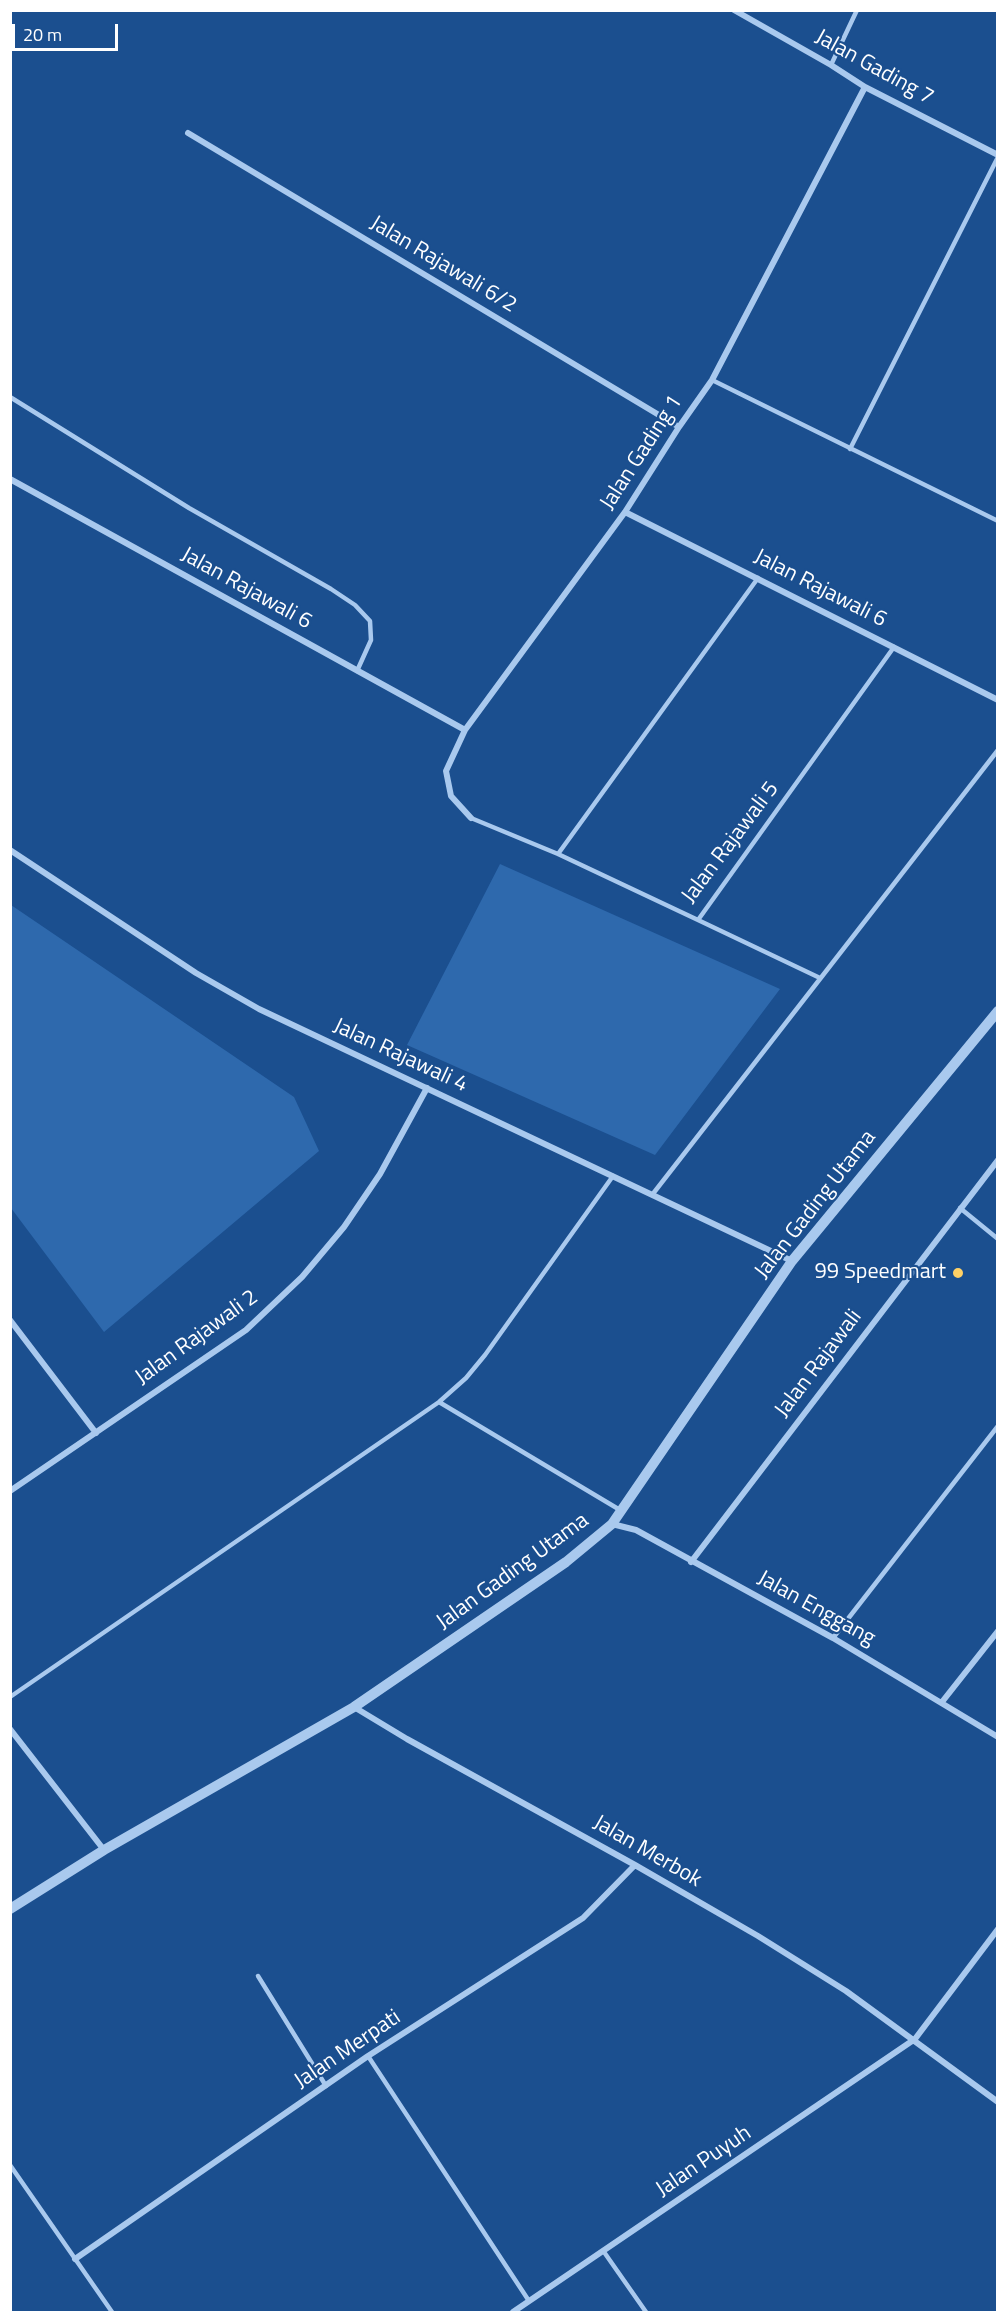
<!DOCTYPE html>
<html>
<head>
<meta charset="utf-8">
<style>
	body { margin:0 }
	#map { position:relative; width:1008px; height:2323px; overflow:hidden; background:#1b4f8f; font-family:"Titillium Web",sans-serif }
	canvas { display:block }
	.frame { position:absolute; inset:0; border:12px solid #fff; pointer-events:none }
	.scale { position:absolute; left:12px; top:24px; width:106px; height:27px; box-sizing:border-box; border:3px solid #fff; border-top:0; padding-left:8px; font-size:18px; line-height:21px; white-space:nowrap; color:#fff; -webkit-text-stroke:4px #1b4f8f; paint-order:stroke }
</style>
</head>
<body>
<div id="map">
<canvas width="1008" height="2323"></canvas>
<div class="frame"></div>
<div class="scale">20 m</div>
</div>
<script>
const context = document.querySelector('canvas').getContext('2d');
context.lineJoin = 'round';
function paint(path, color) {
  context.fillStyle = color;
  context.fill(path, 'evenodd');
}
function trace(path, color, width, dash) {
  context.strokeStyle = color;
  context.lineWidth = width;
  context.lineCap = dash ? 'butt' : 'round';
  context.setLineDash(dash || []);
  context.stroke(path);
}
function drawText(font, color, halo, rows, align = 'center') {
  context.font = font + ' "Titillium Web",sans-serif';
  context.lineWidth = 4.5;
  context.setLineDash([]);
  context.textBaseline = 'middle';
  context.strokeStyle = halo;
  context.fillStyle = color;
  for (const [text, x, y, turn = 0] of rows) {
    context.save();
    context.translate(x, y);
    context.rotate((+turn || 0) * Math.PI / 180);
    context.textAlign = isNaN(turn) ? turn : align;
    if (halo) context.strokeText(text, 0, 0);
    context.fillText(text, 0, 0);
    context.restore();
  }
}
paint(new Path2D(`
	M 500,864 L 780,989 L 655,1155 L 407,1045 Z
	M 11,905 L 294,1097 L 319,1151 L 104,1332 L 11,1208 Z`), '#2e69ad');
trace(new Path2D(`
	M 831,65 L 857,10
	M 712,380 L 998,521
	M 10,397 L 189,508 L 331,589 L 355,605 L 370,621 L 371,640 L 357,671
	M 850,449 L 998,157
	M 471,818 L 558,854 L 698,920 L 894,647
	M 558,854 L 758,578
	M 698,920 L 820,978
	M 652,1195 L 998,750
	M 960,1208 L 998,1239
	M 439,1402 L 620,1510
	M 833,1638 L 998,1426
	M 10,1697 L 439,1402 L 466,1378 L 485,1355 L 613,1176
	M 258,1976 L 326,2086
	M 368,2056 L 529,2301
	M 10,2165 L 112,2312
	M 604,2252 L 646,2312`), '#a9c9ee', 4.5);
trace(new Path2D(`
	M 734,10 L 831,65 L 865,87 L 998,155
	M 188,133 L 679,427
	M 10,479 L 465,730
	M 625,512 L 998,700
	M 471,818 L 451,796 L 446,771 L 465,730 L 625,512 L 679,427 L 712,380 L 865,87
	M 10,850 L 196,973 L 259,1009 L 792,1261
	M 10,1320 L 96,1433
	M 10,1491 L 246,1330 L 302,1277 L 344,1227 L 380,1174 L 427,1088
	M 612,1524 L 636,1530 L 833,1638 L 998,1737
	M 691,1562 L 998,1160
	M 942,1702 L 998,1631
	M 354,1707 L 407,1739 L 635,1865 L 758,1936 L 846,1991 L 998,2102
	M 10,1729 L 104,1850
	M 75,2259 L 368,2056 L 583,1918 L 635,1865
	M 513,2312 L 915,2039 L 998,1929`), '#a9c9ee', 6);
trace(new Path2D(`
	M 10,1909 L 104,1850 L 354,1707 L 566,1562 L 612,1524 L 792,1261 L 998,1011`), '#a9c9ee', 10);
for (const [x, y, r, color] of [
	[958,1273,6,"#ffd166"]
]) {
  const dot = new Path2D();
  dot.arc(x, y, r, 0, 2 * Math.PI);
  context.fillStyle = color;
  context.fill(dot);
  trace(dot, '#1b4f8f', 2);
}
drawText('22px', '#fff', '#1b4f8f', [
	["Jalan Gading 7",874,68,29],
	["Jalan Rajawali 6/2",443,265,31],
	["Jalan Gading 1",642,453,-57],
	["Jalan Rajawali 6",246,589,29],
	["Jalan Rajawali 6",820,589,27],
	["Jalan Rajawali 5",731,843,-53],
	["Jalan Rajawali 4",400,1056,25],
	["Jalan Gading Utama",816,1205,-52],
	["Jalan Rajawali 2",197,1338,-36],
	["Jalan Rajawali",819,1364,-53],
	["Jalan Gading Utama",513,1572,-36],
	["Jalan Enggang",816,1609,29],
	["Jalan Merbok",647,1852,30],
	["Jalan Merpati",348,2050,-34],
	["Jalan Puyuh",704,2162,-34]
]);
drawText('22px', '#fff', '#1b4f8f', [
	["99 Speedmart",946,1273]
], 'right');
</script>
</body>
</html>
